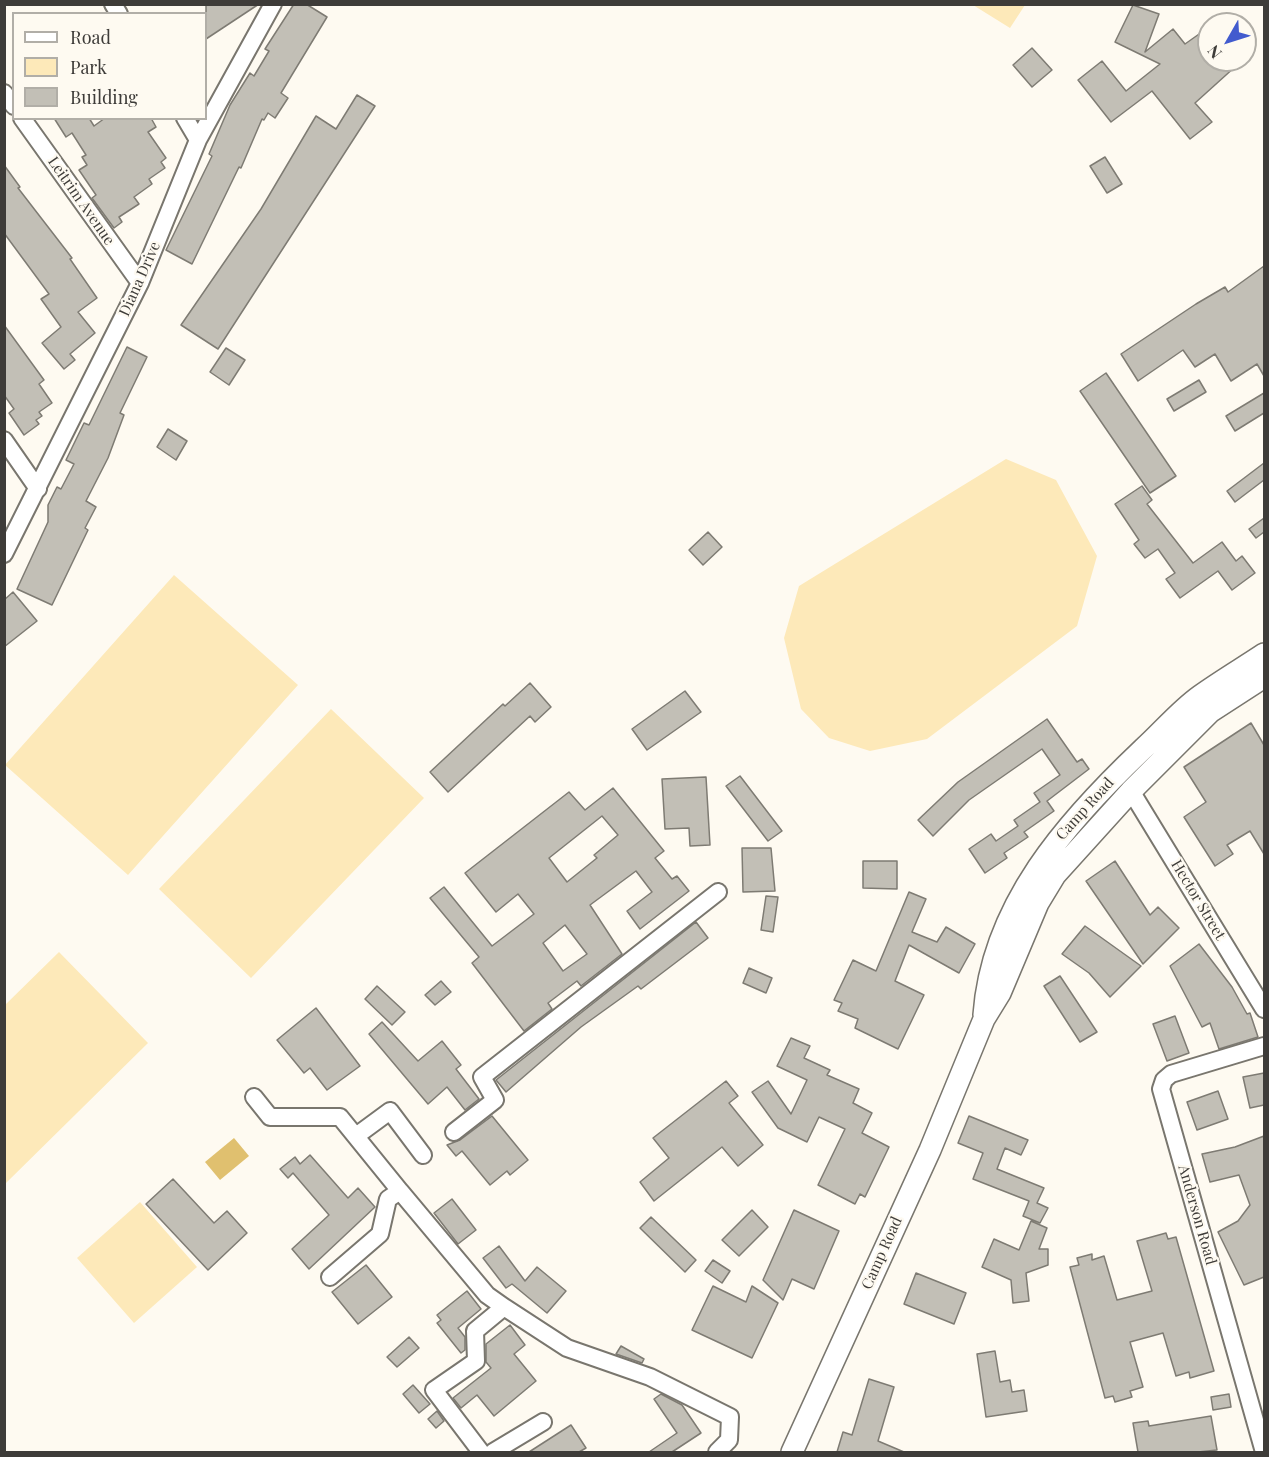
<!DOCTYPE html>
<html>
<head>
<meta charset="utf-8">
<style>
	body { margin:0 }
	#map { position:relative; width:1269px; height:1457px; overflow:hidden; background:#fefaf1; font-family:"Playfair Display",serif }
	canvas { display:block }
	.frame { position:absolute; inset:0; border:6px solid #3e3c39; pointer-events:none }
	.legend { position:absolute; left:12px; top:12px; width:195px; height:108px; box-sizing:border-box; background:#fefaf1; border:2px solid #b1aea7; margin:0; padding:8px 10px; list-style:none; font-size:18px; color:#3e3c39 }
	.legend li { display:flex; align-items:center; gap:12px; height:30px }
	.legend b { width:30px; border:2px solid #b1aea7 }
	.north { position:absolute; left:1197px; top:12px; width:60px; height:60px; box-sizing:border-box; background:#fefaf1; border:2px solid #b1aea7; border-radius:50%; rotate:231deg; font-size:16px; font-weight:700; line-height:24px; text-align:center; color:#3e3c39 }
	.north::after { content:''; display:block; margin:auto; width:21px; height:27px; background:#425bce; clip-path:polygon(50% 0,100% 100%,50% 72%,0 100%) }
</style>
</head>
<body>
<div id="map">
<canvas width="1269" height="1457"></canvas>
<div class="frame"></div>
<ul class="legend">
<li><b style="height:8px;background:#fff"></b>Road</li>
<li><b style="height:16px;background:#fde9b9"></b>Park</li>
<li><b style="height:16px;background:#c2bfb6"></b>Building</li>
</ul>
<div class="north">N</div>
</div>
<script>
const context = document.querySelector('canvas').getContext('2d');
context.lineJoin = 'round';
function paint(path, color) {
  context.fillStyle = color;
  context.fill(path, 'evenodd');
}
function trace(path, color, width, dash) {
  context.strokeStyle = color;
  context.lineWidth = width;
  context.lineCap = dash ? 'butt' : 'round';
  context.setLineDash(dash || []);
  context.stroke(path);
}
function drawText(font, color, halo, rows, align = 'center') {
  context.font = font + ' "Playfair Display",serif';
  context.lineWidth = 4.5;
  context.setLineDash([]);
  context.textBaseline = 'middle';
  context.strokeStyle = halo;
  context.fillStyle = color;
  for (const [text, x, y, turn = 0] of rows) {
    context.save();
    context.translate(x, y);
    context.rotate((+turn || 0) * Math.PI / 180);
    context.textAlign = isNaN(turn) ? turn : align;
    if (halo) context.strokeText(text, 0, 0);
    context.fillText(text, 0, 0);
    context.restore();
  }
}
paint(new Path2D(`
	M 973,5 L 1025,5 L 1010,28 Z
	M 1006,459 L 1056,480 L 1097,556 L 1077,626 L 927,739 L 870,751 L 829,738 L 801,709 L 784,638 L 799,586 Z
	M 174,575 L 298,685 L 128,875 L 5,765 Z
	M 331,709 L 424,798 L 251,978 L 159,889 Z
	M 59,952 L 148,1043 L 5,1184 L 5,1005 Z
	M 140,1202 L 197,1267 L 134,1323 L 77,1258 Z`), '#fde9b9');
paint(new Path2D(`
	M 234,1138 L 249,1156 L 220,1180 L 205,1162 Z`), '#e0c06f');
const building = new Path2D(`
	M 206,4 L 259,4 L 206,39 Z
	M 294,4 L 306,4 L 327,17 L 281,93 L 288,98 L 275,118 L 268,113 L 264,120 L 262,119 L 241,168 L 239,167 L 192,264 L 166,250 L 212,156 L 209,154 L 230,105 L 250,73 L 254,76 L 269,51 L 265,49 Z
	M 1133,5 L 1159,14 L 1145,52 L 1173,29 L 1185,44 L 1209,27 L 1209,60 L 1230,60 L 1236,66 L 1195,103 L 1212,122 L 1190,139 L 1152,91 L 1111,122 L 1078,80 L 1102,61 L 1126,91 L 1160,64 L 1115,42 Z
	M 1032,48 L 1052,70 L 1032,87 L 1013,65 Z
	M 357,95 L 375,106 L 218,349 L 181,325 L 261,209 L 316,116 L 336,129 Z
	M 54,118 L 89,118 L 94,126 L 105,118 L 151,118 L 156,127 L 148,132 L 166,158 L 161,162 L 165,168 L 149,179 L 152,184 L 134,197 L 139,204 L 119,217 L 122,222 L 114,228 L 92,198 L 96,195 L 79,170 L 87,165 L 82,157 L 86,155 L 72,133 L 66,137 Z
	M 1105,157 L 1122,184 L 1107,193 L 1090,166 Z
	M 4,165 L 20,187 L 18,188 L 72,258 L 70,259 L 97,298 L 78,312 L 95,333 L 70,354 L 75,360 L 64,369 L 42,343 L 61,327 L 41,299 L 49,294 L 4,233 Z
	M 1264,266 L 1264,376 L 1257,364 L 1231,381 L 1215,354 L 1195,367 L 1183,350 L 1138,381 L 1121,354 L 1196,304 L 1225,287 L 1228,292 Z
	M 4,325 L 44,380 L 39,384 L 52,403 L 39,412 L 42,416 L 36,420 L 39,424 L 24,435 L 9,413 L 14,409 L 4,395 Z
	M 127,347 L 147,357 L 120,413 L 124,415 L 108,458 L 86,501 L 96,507 L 85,528 L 88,530 L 52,605 L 17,589 L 48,522 L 48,505 L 57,487 L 61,489 L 74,464 L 66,460 L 84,423 L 89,425 Z
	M 226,348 L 245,360 L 229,385 L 210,372 Z
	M 1106,373 L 1176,476 L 1150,493 L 1080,391 Z
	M 1199,380 L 1206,392 L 1174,411 L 1167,399 Z
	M 1264,393 L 1264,413 L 1235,431 L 1226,416 Z
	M 168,429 L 187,441 L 176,460 L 157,447 Z
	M 1264,463 L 1264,480 L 1235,502 L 1227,491 Z
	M 1142,486 L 1152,500 L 1147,504 L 1193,563 L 1222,542 L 1236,561 L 1242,556 L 1255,573 L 1232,590 L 1218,571 L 1180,598 L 1166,579 L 1175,573 L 1158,549 L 1145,558 L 1134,544 L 1139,540 L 1115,504 Z
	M 1264,518 L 1264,532 L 1256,538 L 1249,529 Z
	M 708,532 L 722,547 L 703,565 L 689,550 Z
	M 13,592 L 37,621 L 4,647 L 4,600 Z
	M 530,683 L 551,707 L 535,722 L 530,716 L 448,792 L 430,772 L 503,704 L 505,706 Z
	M 685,691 L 701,712 L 647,750 L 632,729 Z
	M 1047,719 L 1077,762 L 1082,759 L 1089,769 L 1047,801 L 1054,811 L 1024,832 L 1028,837 L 1004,853 L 1007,858 L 985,873 L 969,849 L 991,834 L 996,841 L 1018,826 L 1014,820 L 1040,802 L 1034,793 L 1060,775 L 1042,749 L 969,800 L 933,836 L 918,820 L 958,782 Z
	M 1251,723 L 1264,745 L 1264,854 L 1250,831 L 1227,845 L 1233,854 L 1215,866 L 1184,817 L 1206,802 L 1184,767 Z
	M 740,776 L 782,831 L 768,841 L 726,786 Z
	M 706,777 L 710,845 L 690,846 L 689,828 L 665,829 L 662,779 Z
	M 613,788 L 664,851 L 655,858 L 672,879 L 677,876 L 689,891 L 640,929 L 627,911 L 652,892 L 636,871 L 590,905 L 622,954 L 581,986 L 577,981 L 548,1003 L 552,1009 L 524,1031 L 472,963 L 479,957 L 430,898 L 444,887 L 492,946 L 534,914 L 518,894 L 496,912 L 465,873 L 569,792 L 585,810 ZM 602,816 L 618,835 L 594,855 L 597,858 L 567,882 L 549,858 ZM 565,925 L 587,954 L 563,971 L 543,943 Z
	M 742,848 L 771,848 L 775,891 L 743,892 Z
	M 863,861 L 897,861 L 897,889 L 863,888 Z
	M 1115,861 L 1150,915 L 1158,907 L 1179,928 L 1143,964 L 1086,881 Z
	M 909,892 L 926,899 L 912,932 L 937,942 L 946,927 L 975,944 L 959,973 L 909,945 L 895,981 L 924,995 L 898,1049 L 855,1028 L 858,1019 L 838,1011 L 842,1003 L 834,1000 L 853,960 L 876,971 Z
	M 766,896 L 778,897 L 773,932 L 761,930 Z
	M 696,922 L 708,938 L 641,989 L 638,986 L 581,1027 L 506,1092 L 496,1080 Z
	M 1085,926 L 1141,966 L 1110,997 L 1089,973 L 1062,954 Z
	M 1199,944 L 1232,987 L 1247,1014 L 1250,1013 L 1258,1037 L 1219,1049 L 1210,1023 L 1202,1027 L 1170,966 Z
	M 749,968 L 772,978 L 766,993 L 743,983 Z
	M 1060,976 L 1097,1032 L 1080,1042 L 1044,986 Z
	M 441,981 L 451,992 L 435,1005 L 425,995 Z
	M 377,986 L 405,1012 L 392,1025 L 365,999 Z
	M 316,1008 L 360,1066 L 327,1090 L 310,1068 L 304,1073 L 277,1040 Z
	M 1175,1016 L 1189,1053 L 1167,1061 L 1153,1024 Z
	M 382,1022 L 418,1061 L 442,1041 L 461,1065 L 456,1069 L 479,1099 L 465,1110 L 447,1087 L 428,1104 L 369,1034 Z
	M 791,1038 L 810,1046 L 804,1058 L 830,1070 L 827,1075 L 859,1089 L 853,1103 L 872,1113 L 862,1133 L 889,1147 L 865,1197 L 860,1194 L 855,1204 L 818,1185 L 845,1129 L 819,1117 L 807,1142 L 778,1128 L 752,1092 L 768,1081 L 791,1114 L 807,1080 L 777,1066 Z
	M 1264,1073 L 1264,1105 L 1250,1108 L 1243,1077 Z
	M 726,1081 L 738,1096 L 729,1103 L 763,1145 L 738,1166 L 722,1147 L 654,1201 L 640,1182 L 669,1158 L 653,1138 Z
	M 1218,1091 L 1228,1119 L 1197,1130 L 1187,1102 Z
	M 492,1116 L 528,1160 L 510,1175 L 507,1171 L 490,1185 L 462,1151 L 456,1156 L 447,1145 L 460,1140 Z
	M 969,1116 L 1028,1140 L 1021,1155 L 1005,1148 L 997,1169 L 1044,1188 L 1037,1203 L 1048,1208 L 1040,1223 L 1023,1216 L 1029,1201 L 973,1179 L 983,1153 L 958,1143 Z
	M 1264,1136 L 1264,1277 L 1244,1285 L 1218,1232 L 1238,1221 L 1250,1205 L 1239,1175 L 1210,1182 L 1202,1154 L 1235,1147 Z
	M 310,1155 L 348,1198 L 358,1188 L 375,1207 L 309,1269 L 292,1249 L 329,1215 L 293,1173 L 288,1178 L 280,1169 L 295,1157 L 300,1164 Z
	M 173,1179 L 214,1223 L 227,1211 L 247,1233 L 208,1270 L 146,1204 Z
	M 452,1199 L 476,1230 L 458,1244 L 434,1213 Z
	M 752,1210 L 768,1227 L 739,1256 L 722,1240 Z
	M 794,1210 L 839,1231 L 814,1289 L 792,1279 L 783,1300 L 763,1280 Z
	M 651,1217 L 696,1260 L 685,1272 L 640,1228 Z
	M 1031,1221 L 1047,1228 L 1039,1249 L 1048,1249 L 1048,1265 L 1026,1273 L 1029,1301 L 1013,1303 L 1011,1280 L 982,1267 L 994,1239 L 1019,1250 Z
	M 1166,1233 L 1168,1239 L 1176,1237 L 1214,1371 L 1190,1378 L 1189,1372 L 1176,1376 L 1163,1333 L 1130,1342 L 1143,1387 L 1130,1391 L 1132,1397 L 1115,1402 L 1113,1396 L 1105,1398 L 1070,1267 L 1079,1265 L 1077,1258 L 1092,1254 L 1092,1260 L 1104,1256 L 1117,1300 L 1152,1291 L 1137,1241 Z
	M 499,1246 L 525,1281 L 537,1267 L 566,1291 L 547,1313 L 512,1284 L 506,1288 L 483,1258 Z
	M 713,1260 L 730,1271 L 722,1283 L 705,1271 Z
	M 366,1265 L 392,1297 L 358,1324 L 332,1292 Z
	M 916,1273 L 966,1293 L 954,1324 L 904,1304 Z
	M 713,1286 L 746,1302 L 752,1286 L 778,1303 L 752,1358 L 692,1330 Z
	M 467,1291 L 481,1309 L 458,1328 L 465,1337 L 465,1350 L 461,1353 L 437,1323 L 441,1320 L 437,1315 Z
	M 510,1325 L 525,1345 L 514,1354 L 536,1381 L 494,1416 L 477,1395 L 461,1408 L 453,1398 L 491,1368 L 486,1362 L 486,1344 Z
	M 409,1337 L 419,1348 L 397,1367 L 387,1357 Z
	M 621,1346 L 644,1359 L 642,1363 L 616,1354 Z
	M 995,1351 L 1000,1382 L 1010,1380 L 1012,1392 L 1024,1390 L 1027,1411 L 986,1417 L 977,1354 Z
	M 869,1379 L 894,1387 L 878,1441 L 904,1452 L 837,1452 L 843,1432 L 852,1435 Z
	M 413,1385 L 430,1404 L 419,1413 L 403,1394 Z
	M 661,1394 L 682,1405 L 701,1433 L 672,1452 L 649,1452 L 677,1433 L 654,1399 Z
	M 1229,1394 L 1231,1407 L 1213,1410 L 1211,1397 Z
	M 437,1411 L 444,1421 L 436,1428 L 428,1419 Z
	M 1211,1416 L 1217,1450 L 1198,1452 L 1138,1452 L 1133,1423 L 1148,1421 L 1149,1426 Z
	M 571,1425 L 586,1448 L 579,1452 L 529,1452 Z`);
paint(building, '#c2bfb6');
trace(building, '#7e7b73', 1.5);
const minor = new Path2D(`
	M 113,4 L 119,14
	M 4,93 L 14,106
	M 22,118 L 140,283
	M 185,118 L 198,140
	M 4,440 L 38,489
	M 4,554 L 140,283 L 198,140 L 273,4
	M 1131,791 L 1264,1009
	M 254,1097 L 270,1117 L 340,1117 L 400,1191
	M 454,1132 L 495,1100 L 482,1077 L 718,892
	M 356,1136 L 390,1111 L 423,1155
	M 330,1277 L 380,1234 L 388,1199 L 400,1191 L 487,1295 L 504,1307
	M 481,1452 L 434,1390 L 476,1361 L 475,1331 L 504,1307 L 567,1348 L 650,1377 L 730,1417 L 729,1440 L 717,1452
	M 493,1452 L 543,1422
	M 1264,1452 L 1161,1089 L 1164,1080 L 1171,1074 L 1264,1046`);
const major = new Path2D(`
	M 984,1015 C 992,905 1067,821 1143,749 C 1162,732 1179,711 1200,696 C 1221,681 1243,668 1264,654
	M 792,1452 L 930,1150 L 984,1019 L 1000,993 L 1038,903 L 1055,875 L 1131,791 L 1210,712 L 1264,677`);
trace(minor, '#79766e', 20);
trace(major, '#79766e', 24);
trace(minor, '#fff', 16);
trace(major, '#fff', 21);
drawText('15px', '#3e3c39', '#fefaf1', [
	["Leitrim Avenue",81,201,55],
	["Diana Drive",140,279,-66],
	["Camp Road",1085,809,-48],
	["Hector Street",1198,900,59],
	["Anderson Road",1197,1215,74],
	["Camp Road",882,1253,-66]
]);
</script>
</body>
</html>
